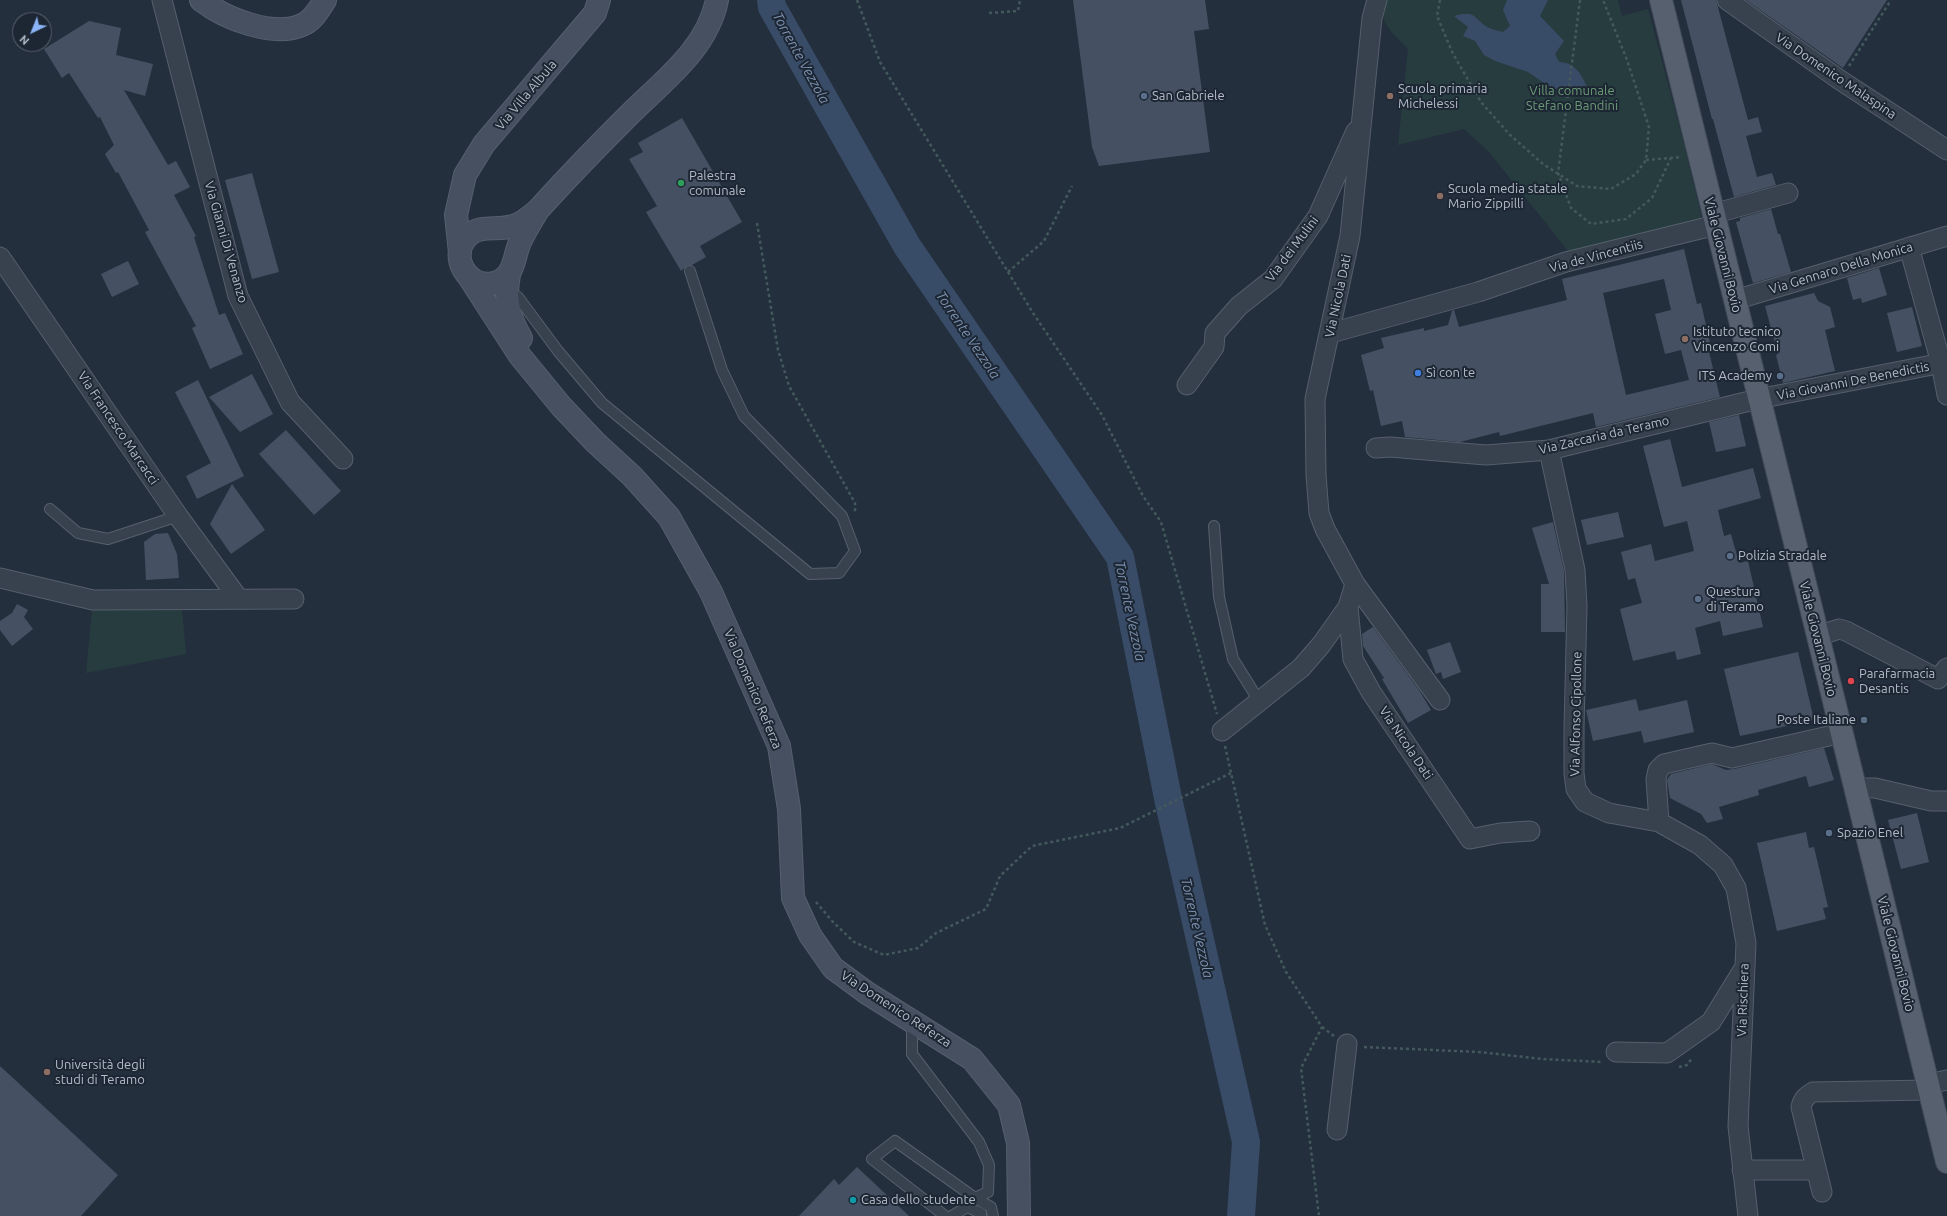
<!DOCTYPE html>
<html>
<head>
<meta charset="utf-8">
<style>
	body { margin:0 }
	#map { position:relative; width:1947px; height:1216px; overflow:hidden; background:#242f3e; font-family:Ubuntu,sans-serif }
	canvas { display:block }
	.north { position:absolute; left:12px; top:12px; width:40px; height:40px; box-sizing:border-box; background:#1d2633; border:1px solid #59626f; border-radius:50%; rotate:223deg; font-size:11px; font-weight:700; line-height:16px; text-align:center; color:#b4bcc9 }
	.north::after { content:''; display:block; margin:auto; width:14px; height:18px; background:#8ab4f8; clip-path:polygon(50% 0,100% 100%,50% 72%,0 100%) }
</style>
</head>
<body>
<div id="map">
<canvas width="1947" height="1216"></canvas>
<div class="north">N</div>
</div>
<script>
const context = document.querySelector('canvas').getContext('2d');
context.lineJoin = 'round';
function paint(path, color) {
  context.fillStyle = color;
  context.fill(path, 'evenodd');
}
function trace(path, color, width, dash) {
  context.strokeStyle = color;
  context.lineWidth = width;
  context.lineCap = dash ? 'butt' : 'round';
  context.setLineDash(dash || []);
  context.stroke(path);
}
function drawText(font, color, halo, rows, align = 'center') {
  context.font = font + ' Ubuntu,sans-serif';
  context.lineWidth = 4;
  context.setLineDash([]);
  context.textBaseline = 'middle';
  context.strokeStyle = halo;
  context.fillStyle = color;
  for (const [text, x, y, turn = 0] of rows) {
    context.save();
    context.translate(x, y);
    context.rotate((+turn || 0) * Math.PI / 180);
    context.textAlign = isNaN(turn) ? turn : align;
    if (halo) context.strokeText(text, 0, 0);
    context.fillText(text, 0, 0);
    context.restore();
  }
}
paint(new Path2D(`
	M 1383,0 L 1618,0 L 1622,16 L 1648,9 L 1684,144 L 1703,224 L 1569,252 L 1489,152 L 1464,129 L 1398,145 L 1408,49 C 1393,33 1378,23 1383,0 Z
	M 181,599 L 186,654 L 86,673 L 93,600 Z`), '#263c3f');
paint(new Path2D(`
	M 1507,0 L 1548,0 L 1540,16 L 1564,41 L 1555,54 L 1559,62 C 1579,63 1583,79 1591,96 L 1572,96 L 1547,85 L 1528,72 L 1495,61 L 1484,55 L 1475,41 L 1463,36 L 1468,27 L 1454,16 C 1476,10 1472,17 1487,27 C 1492,29 1498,31 1503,32 L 1510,26 L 1503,10 Z`), '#394c67');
trace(new Path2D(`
	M 771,0 L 772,7 L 907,246 L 1120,557 L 1169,803 L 1246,1142 L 1241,1216`), '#394c67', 28);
paint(new Path2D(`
	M 1073,0 L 1205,0 L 1209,29 L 1194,31 L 1210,152 L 1099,166 L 1092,147 Z
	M 1681,0 L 1716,0 L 1748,120 L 1758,117 L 1762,132 L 1746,136 L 1757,177 L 1772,173 L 1776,185 L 1734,197 L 1713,119 L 1712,119 Z
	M 1746,0 L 1887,0 L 1843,68 Z
	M 89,21 L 121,28 L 116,55 L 153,64 L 145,96 L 124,90 L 168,165 L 176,161 L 190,187 L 174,195 L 196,236 L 194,237 L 219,315 L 225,313 L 243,354 L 210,369 L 192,328 L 196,326 L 145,232 L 149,230 L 118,172 L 116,173 L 105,154 L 114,145 L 100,117 L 98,118 L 69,73 L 62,78 L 44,49 Z
	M 682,118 L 742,222 L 700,246 L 706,257 L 692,265 L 688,265 L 681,271 L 646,212 L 657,206 L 629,159 L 643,152 L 638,143 Z
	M 252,173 L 279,272 L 252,279 L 225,180 Z
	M 1771,209 L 1778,234 L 1780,234 L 1791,272 L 1753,283 L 1736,222 L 1740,221 L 1740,218 Z
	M 1684,249 L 1697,304 L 1701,303 L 1710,343 L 1707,344 L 1720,397 L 1596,427 L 1593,413 L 1500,436 L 1499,432 L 1460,442 L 1405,437 L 1402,421 L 1381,426 L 1373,390 L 1370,391 L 1361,355 L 1384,348 L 1381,338 L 1424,328 L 1424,331 L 1448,325 L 1452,311 L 1454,310 L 1459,327 L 1567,300 L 1562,279 ZM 1664,279 L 1671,310 L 1655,314 L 1665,354 L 1681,350 L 1689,380 L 1626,395 L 1603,293 Z
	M 128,261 L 139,284 L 112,297 L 101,274 Z
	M 1879,268 L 1887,295 L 1862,303 L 1861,298 L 1853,300 L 1847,278 Z
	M 1814,293 L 1818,301 L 1830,307 L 1835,327 L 1825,330 L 1835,371 L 1783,383 L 1776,355 L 1778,354 L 1765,306 Z
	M 1912,307 L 1922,346 L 1897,352 L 1887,313 Z
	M 252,374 L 273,414 L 240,432 L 209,397 Z
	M 198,380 L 244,476 L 197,499 L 186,476 L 211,463 L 175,392 Z
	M 1739,415 L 1746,446 L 1716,452 L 1709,422 Z
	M 286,430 L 341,491 L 314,515 L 259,454 Z
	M 1670,439 L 1682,487 L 1753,468 L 1761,498 L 1718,510 L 1724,536 L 1731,534 L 1739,563 L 1748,561 L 1763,627 L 1723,636 L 1720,621 L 1695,628 L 1701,654 L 1677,660 L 1675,651 L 1633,661 L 1620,609 L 1642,603 L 1635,578 L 1628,580 L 1621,552 L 1651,544 L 1655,561 L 1694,551 L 1687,521 L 1664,527 L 1643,446 Z
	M 232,484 L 265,530 L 231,554 L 210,524 Z
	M 1618,512 L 1624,537 L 1587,545 L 1581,520 Z
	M 1553,522 L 1564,571 L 1565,632 L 1541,632 L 1541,584 L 1549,584 L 1532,528 Z
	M 168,533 L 177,554 L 179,578 L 146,580 L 144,542 L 155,534 Z
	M 17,604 L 28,610 L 24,617 L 33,629 L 12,646 L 0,630 L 0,621 L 12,613 Z
	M 1373,627 L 1419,690 L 1431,710 L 1408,723 L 1382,679 L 1384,678 L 1363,646 L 1362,634 Z
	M 1450,642 L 1461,672 L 1443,679 L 1441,672 L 1436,674 L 1427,650 Z
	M 1798,652 L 1814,720 L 1740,736 L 1724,669 Z
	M 1636,699 L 1639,711 L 1687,700 L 1694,732 L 1644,743 L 1641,731 L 1593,741 L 1586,710 Z
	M 1824,748 L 1834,780 L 1809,787 L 1806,776 L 1758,790 L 1759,795 L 1719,807 L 1723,819 L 1707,823 L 1701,814 L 1670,798 L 1667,780 L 1671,774 L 1712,764 L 1726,770 L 1734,769 Z
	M 1917,813 L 1929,862 L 1901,869 L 1888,820 Z
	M 1806,832 L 1809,848 L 1814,847 L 1828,907 L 1823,908 L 1826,919 L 1777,931 L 1757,843 Z
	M 0,1066 L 118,1175 L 81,1216 L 0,1216 Z
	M 857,1167 L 909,1216 L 799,1216 L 834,1179 L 839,1185 Z`), '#455162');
const lane = new Path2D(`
	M 507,291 L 518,297 L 558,351 L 602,403 L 810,574 L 839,573 L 855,551 L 842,516 L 744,416 L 722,370 L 690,271
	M 50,509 L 78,533 L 108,539 L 178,516
	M 1214,526 L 1219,597 L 1233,659 L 1259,701
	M 912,1022 L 912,1054 L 979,1142 L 989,1165 L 988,1192 L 975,1198 L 895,1141 L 872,1159 L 945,1216
	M 975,1198 L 991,1207 L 993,1216
	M 952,1216 L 967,1207 L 981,1213 L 981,1216`);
const street = new Path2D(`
	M 162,0 L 238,296 L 290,402 L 343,459
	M 1377,0 L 1372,18 L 1350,236 L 1315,399 L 1316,475 L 1319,513 L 1325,529 L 1355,584 L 1440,700
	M 1727,0 L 1840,80 L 1947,150
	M 1713,214 L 1788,193
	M 1909,247 L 1941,363 L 1947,395
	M 0,257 L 178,516 L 238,598
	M 1735,300 L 1947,236
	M 1331,333 L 1478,292 L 1566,262 L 1716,225
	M 1187,385 L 1214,347 L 1215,333 L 1239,306 L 1273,279 L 1318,216 L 1356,131
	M 1376,448 L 1390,447 L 1486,455 L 1549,450 L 1758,399 L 1947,362
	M 1549,450 L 1575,570 L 1577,606 L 1574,728 L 1574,773 L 1576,789 L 1585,802 L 1609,813 L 1659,822 L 1700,845 L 1723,865 L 1736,888 L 1746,943 L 1738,1126 L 1748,1216
	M 0,578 L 93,600 L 294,599
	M 1355,584 L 1348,607 L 1353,659 L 1371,692 L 1470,839 L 1500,833 L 1530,831
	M 1818,636 L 1839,629 L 1846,631 L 1938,679 L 1947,668
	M 1222,731 L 1301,668 L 1321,645 L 1348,607
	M 1856,788 L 1875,788 L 1931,801 L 1947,801
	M 1659,822 L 1656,779 L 1658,770 L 1664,764 L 1712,753 L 1732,758 L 1842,733
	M 1616,1052 L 1667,1053 L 1711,1022 L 1743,970
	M 1928,1084 L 1947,1080
	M 1337,1130 L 1347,1044
	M 1742,1170 L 1816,1170
	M 1822,1192 L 1801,1107 C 1803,1099 1806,1096 1813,1092 L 1929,1090`);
const secondary = new Path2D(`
	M 201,0 C 224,18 273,38 302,25 C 313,21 319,9 325,0
	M 538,210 C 532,220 525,231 520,242 C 513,258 515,278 494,283 C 467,290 447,254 469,235 C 481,224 498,231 513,226 C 522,224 531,216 538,210 C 566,179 595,149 625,119 C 659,84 707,51 717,0
	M 460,253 L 456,215 L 465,175 L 484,144 L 595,13 L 599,0
	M 509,275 C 504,299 509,317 521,338
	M 469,277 L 520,356 L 561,406 L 595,442 L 632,476 L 669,517 L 711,592 L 779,746 L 789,809 L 793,898 L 810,935 L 833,968 L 867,993 L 972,1059 L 1009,1105 L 1018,1143 L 1019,1216`);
const primary = new Path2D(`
	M 1661,0 C 1756,388 1853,774 1947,1162`);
trace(lane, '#565f6c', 12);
trace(street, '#565f6c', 21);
trace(secondary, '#565f6c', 24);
trace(primary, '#414a57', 24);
trace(new Path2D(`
	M 857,0 L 880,62 L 1033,313 L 1102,415 L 1143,496 L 1161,522 L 1217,714
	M 1440,0 L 1437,16 L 1453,54 L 1481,102 L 1509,134 L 1543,164 L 1577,186 L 1611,189 L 1636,174 L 1646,160 L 1649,127 L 1627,60 L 1603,0
	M 1580,0 L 1558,173 L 1571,208 L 1591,224 L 1626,219 L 1652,198 L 1671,158
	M 989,13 L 1018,11 L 1020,0
	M 1849,66 L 1891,0
	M 1646,160 L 1682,157
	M 757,223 L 778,350 L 789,386 L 855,503 L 855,512
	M 1008,272 L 1044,241 L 1072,186
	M 1225,746 L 1265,925 L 1286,972 L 1322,1027 L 1301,1068 L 1319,1216
	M 816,902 L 833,922 L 854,942 L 884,955 L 918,948 L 936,933 L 986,909 L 1000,876 L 1032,846 L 1120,828 L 1231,773
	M 1322,1027 L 1334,1036
	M 1364,1047 L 1479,1052 L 1542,1059 L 1602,1062
	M 1679,1067 L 1687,1065 L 1692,1058`), '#44595c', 2.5, [3, 3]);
trace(lane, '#38414e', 10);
trace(street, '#38414e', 19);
trace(secondary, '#465061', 22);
trace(primary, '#56606e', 22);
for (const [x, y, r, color] of [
	[1144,96,4,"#5c6f8a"],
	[1390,96,4,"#8d6e63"],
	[681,183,4,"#2e9e5b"],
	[1440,196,4,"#8d6e63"],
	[1685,339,4,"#8d6e63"],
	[1418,373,4,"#3f7fe0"],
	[1780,376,4,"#5c6f8a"],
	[1730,556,4,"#5c6f8a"],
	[1698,599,4,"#5c6f8a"],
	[1851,681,4,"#e0444e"],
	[1864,720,4,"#5c6f8a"],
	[1829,833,4,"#5c6f8a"],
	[47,1072,4,"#8d6e63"],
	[853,1200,4,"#0f9aa8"]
]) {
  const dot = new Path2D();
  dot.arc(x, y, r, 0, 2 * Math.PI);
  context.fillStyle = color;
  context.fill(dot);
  trace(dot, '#1d2633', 1.5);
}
drawText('13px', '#b4bcc9', '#1d2633', [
	["Via Domenico Malaspina",1836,76,34],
	["Via Villa Albula",526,95,-50],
	["Via Gianni Di Venanzo",226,242,74],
	["Via dei Mulini",1292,249,-53],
	["Viale Giovanni Bovio",1723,255,76],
	["Via de Vincentiis",1596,256,-15],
	["Via Gennaro Della Monica",1841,268,-17],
	["Via Nicola Dati",1338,296,-78],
	["Via Giovanni De Benedictis",1853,381,-11],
	["Via Francesco Marcacci",118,428,56],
	["Via Zaccaria da Teramo",1604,435,-13],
	["Viale Giovanni Bovio",1818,639,76],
	["Via Domenico Referza",753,689,67],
	["Via Alfonso Cipollone",1576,714,-89],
	["Via Nicola Dati",1406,743,56],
	["Viale Giovanni Bovio",1896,954,76],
	["Via Rischiera",1743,1000,-88],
	["Via Domenico Referza",896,1009,33]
]);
drawText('13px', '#b4bcc9', '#1d2633', [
	["Scuola primaria",1398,89],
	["Michelessi",1398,104],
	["San Gabriele",1152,96],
	["Palestra",689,176],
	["comunale",689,191],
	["Scuola media statale",1448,189],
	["Mario Zippilli",1448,204],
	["Istituto tecnico",1693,332],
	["Vincenzo Comi",1693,347],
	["Sì con te",1426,373],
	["ITS Academy",1772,376,"right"],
	["Polizia Stradale",1738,556],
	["Questura",1706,592],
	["di Teramo",1706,607],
	["Parafarmacia",1859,674],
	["Desantis",1859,689],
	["Poste Italiane",1856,720,"right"],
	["Spazio Enel",1837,833],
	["Università degli",55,1065],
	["studi di Teramo",55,1080],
	["Casa dello studente",861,1200]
], 'left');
drawText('13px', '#6b9a76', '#1d2633', [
	["Villa comunale",1572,91],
	["Stefano Bandini",1572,106]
]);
drawText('italic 14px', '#7c92b1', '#1d2633', [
	["Torrente Vezzola",801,58,61],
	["Torrente Vezzola",968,335,56],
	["Torrente Vezzola",1130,611,78],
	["Torrente Vezzola",1197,928,77]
]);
</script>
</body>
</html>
